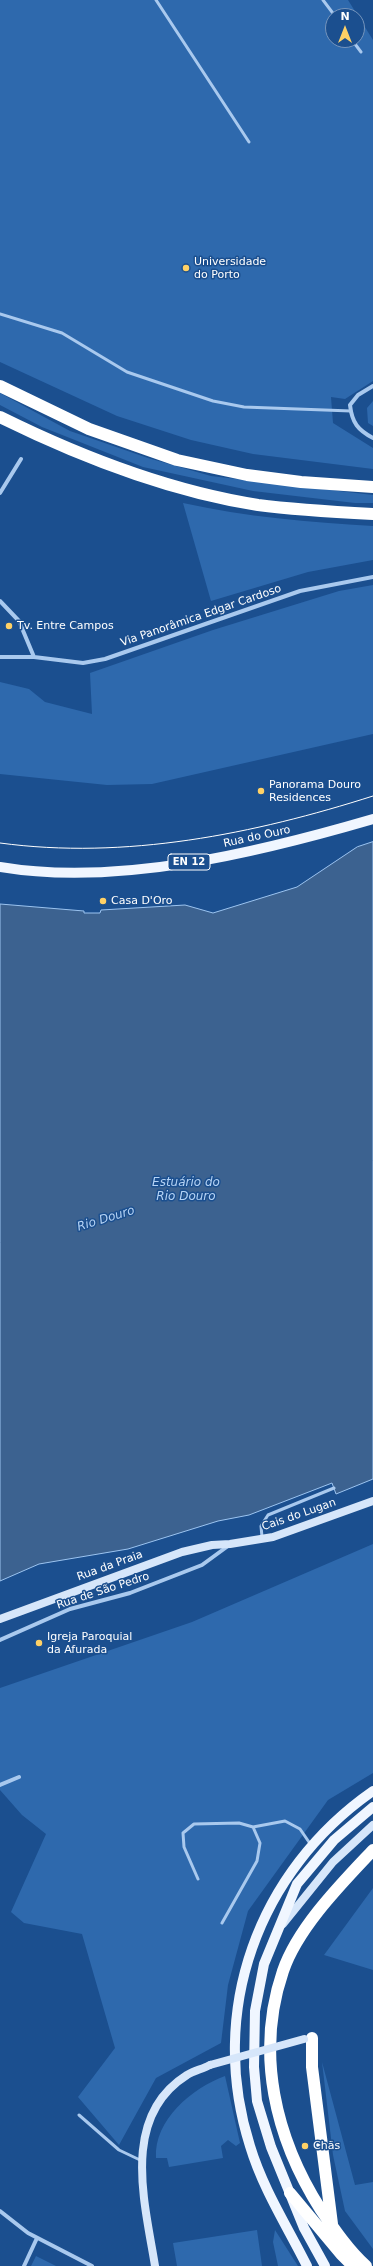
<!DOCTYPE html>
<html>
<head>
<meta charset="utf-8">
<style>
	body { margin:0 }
	#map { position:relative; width:373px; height:2266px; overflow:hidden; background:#1b4f8f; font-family:"DejaVu Sans",sans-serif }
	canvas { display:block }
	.north { position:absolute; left:325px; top:8px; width:40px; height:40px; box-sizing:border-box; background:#1b4f8f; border:1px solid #7695bc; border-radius:50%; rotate:0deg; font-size:11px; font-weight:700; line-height:16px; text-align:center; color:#fff }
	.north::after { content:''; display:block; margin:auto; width:14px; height:18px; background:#ffd166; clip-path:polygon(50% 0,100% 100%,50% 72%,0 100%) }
</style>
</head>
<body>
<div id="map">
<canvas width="373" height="2266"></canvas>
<div class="north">N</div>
</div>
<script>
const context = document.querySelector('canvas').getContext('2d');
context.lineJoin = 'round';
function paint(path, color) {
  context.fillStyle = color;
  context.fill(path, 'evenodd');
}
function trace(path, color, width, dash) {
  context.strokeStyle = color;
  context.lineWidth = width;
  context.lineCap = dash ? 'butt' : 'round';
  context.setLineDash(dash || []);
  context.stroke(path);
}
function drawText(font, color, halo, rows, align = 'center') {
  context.font = font + ' "DejaVu Sans",sans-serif';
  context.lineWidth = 3;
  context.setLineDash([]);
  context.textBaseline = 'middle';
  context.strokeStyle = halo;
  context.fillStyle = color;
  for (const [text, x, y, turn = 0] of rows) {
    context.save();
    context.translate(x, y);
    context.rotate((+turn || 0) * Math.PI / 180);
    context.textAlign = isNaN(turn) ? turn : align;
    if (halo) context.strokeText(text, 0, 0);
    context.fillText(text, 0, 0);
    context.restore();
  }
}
paint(new Path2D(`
	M 0,0 L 348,0 L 373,40 L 373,381 L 345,399 L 331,397 L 333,423 L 373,448 L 373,469 L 253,454 L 191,440 L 117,416 L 0,362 ZM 333,16 L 357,16 L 357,40 L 333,40 Z
	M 0,393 L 70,431 L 148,458 L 211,476 L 373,495 L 373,503 L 355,503 L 253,491 L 143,467 L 42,427 L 0,405 Z
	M 373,401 L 373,426 L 368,423 L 367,408 Z
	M 183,503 C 246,517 309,522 373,526 L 373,560 L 308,572 L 211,601 Z
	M 373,585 L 373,734 L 152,784 L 107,785 L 0,774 L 0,682 L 29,689 L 45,702 L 92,714 L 90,673 L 213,630 L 339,591 Z
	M 373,1544 L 373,1773 L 328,1800 L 248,1911 L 228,1985 L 221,2043 L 156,2078 L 119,2145 L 78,2097 L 115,2048 L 82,1934 L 24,1923 L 11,1912 L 46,1834 L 22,1815 L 0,1790 L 0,1688 L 192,1622 Z
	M 373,1888 L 373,1970 L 324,1955 Z
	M 322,2062 L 355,2185 L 373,2182 L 373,2249 L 345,2211 L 333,2155 Z
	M 225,2076 L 240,2143 L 236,2146 L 228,2140 L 221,2146 L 223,2158 L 169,2167 L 167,2158 L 156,2158 C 154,2120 192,2088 225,2076 Z
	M 257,2230 L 262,2266 L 177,2266 L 173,2243 Z
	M 275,2230 L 298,2266 L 278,2266 L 273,2242 Z
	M 36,2256 L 56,2266 L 31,2266 Z`), '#2e69ad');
const water = new Path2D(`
	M 373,842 L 373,1479 L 336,1494 L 332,1483 L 249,1515 L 218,1521 L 128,1549 L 39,1564 L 0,1581 L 0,904 L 84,911 L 84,913 L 100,913 L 101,910 L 185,905 L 213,913 L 297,887 L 357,847 Z`);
paint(water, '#3c6290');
trace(water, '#9cc4f0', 1);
trace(new Path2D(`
	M 156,0 L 249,142
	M 323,0 L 335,16
	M 352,40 L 361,52
	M 0,314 L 62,333 L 127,372 L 213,401 L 244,407 L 351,411
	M 262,1537 L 261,1526 L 268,1515 L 334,1488
	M 253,1827 L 285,1821 L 300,1829 L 311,1845
	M 198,1879 L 184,1847 L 183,1833 L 194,1824 L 239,1823 L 253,1827 L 260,1843 L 257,1861 L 222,1923
	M 79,2115 L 119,2150 L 140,2160`), '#a9c9ee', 3);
trace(new Path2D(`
	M 373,386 L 358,395 L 350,405 C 352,423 358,430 373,438
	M 0,493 L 21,459
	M 0,601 L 19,621 L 34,657
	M 0,657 L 34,657 L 83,663 L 105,659 L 300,591 L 373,577
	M 0,1640 L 70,1609 L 130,1593 L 202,1565 L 228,1546
	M 0,1785 L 19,1777
	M 0,2211 L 28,2233 L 92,2266
	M 24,2266 L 37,2238`), '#a9c9ee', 4);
trace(new Path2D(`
	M 0,1619 L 182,1552 L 212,1545 L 230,1544 L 273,1537 L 373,1501
	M 283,1924 L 333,1862 L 373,1825
	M 155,2266 C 145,2203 120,2117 187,2075 C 194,2071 202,2069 210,2065`), '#d6e6fa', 8);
trace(new Path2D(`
	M 0,867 C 118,887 260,852 373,819
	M 307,2266 C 287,2226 263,2189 250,2146 C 207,2011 258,1871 373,1791
	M 325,2266 L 304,2228 L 271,2147 L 257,2101 L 254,2067 L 255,2011 L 264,1964 L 297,1884 L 334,1840 L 373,1807`), '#f0f6ff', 10);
trace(new Path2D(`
	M 0,386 L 89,429 L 177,460 L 247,475 L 301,482 L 373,487
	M 0,417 C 81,457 168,491 258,505 C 296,510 334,512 373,514
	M 312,2038 L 312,2067 L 332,2224
	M 290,2193 L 341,2254 L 353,2266
	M 366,2266 C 349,2251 334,2229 321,2210 C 275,2138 255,2053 283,1971 C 298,1927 342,1883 373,1850`), '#fff', 12);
trace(new Path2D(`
	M 0,843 C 125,860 254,834 373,796`), '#fff', 1);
trace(new Path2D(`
	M 210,2065 L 304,2039`), '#d6e6fa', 8);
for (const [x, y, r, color] of [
	[186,268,4,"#ffd166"],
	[9,626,4,"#ffd166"],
	[261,791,4,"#ffd166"],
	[103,901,4,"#ffd166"],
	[39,1643,4,"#ffd166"],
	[305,2146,4,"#ffd166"]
]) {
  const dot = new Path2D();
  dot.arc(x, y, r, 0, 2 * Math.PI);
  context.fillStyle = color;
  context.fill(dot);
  trace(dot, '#1b4f8f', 1.5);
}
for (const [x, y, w] of [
	[189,862,42]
]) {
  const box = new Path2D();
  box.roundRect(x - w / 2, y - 8, w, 16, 3);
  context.fillStyle = '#1b4f8f';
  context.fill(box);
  trace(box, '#fff', 1);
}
drawText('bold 10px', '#fff', null, [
	["EN 12",189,862]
]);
drawText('11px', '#fff', '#1b4f8f', [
	["Universidade",194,262],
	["do Porto",194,275],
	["Tv. Entre Campos",17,626],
	["Panorama Douro",269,785],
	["Residences",269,798],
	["Casa D'Oro",111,901],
	["Igreja Paroquial",47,1637],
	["da Afurada",47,1650],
	["Chãs",313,2146]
], 'left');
drawText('11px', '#fff', '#1b4f8f', [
	["Via Panorâmica Edgar Cardoso",201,616,-19],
	["Rua do Ouro",257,837,-12],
	["Cais do Lugan",299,1515,-19],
	["Rua da Praia",110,1566,-20],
	["Rua de São Pedro",103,1591,-18]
]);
drawText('italic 12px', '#b5d3f5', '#1b4f8f', [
	["Estuário do",186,1183],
	["Rio Douro",186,1197],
	["Rio Douro",106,1219,-17]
]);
</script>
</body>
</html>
